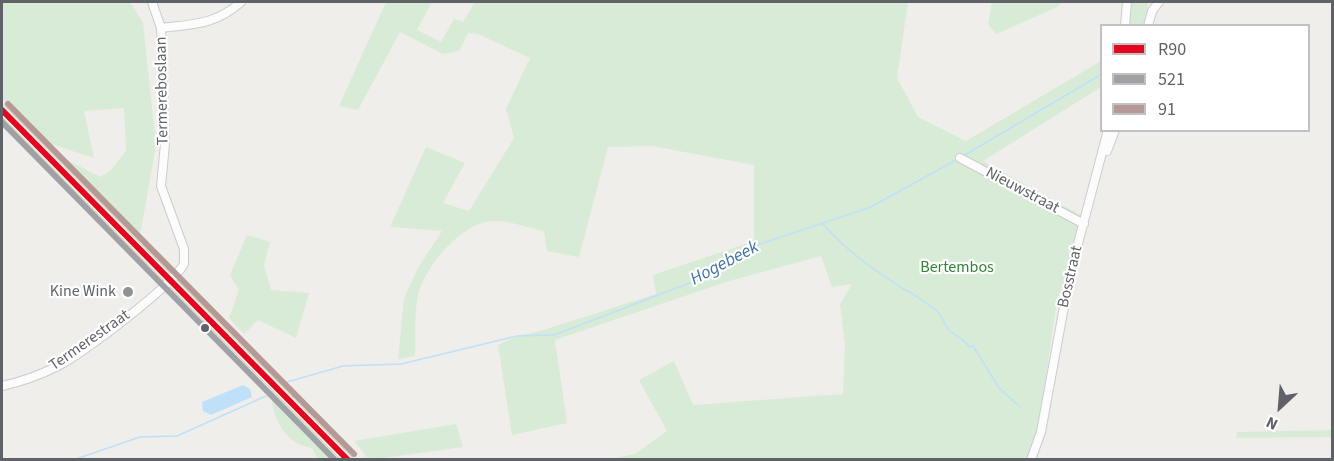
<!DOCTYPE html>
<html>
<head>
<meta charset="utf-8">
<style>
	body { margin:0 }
	#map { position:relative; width:1334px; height:461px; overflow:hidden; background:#efeeea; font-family:"Source Sans 3",sans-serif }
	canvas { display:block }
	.frame { position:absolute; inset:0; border:3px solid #5f6368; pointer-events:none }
	.legend { position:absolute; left:1100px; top:24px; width:210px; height:108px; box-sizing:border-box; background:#fff; border:2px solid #bfc1c3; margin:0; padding:8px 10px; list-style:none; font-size:18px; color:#5f6368 }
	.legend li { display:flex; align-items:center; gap:12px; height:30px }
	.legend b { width:30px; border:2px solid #bfc1c3 }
	.north { position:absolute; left:1250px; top:377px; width:60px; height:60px; -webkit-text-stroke:4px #fff; paint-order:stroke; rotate:206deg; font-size:16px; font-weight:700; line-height:24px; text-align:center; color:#5f6368 }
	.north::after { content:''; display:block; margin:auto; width:21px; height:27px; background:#5f6368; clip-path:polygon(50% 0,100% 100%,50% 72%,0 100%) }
</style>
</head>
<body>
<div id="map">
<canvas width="1334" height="461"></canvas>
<div class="frame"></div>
<ul class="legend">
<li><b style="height:8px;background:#e40521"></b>R90</li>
<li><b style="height:8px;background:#9fa1a4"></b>521</li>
<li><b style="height:8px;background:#b49994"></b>91</li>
</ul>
<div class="north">N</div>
</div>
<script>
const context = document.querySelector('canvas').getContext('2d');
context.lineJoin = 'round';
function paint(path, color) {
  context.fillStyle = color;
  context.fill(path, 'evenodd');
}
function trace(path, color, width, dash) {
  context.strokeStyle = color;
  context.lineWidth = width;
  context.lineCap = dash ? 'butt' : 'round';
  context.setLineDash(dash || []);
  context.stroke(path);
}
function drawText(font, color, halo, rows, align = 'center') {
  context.font = font + ' "Source Sans 3",sans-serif';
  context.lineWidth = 4.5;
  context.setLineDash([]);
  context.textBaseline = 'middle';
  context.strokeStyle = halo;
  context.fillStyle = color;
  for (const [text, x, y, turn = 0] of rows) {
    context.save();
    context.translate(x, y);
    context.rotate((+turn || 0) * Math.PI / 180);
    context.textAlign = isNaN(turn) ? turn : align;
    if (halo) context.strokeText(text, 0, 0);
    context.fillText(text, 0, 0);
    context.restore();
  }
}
paint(new Path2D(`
	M 2,2 L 130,2 L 143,23 L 156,146 L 140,235 L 54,153 L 100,177 L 110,171 L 126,151 L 124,108 L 84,111 L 94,158 L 45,142 L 2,99 Z
	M 386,2 L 432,2 L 417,30 L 441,42 L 454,19 L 463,22 L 475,2 L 908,2 L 897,78 L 918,117 L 966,141 L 1101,61 L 1101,87 L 983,161 L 1082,216 L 1056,307 L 1039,425 L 1028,459 L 610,459 L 635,454 L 667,431 L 639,380 L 674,361 L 693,405 L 843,394 L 845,344 L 840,304 L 852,284 L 832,287 L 821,256 L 729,281 L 555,340 L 567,423 L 512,435 L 498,345 L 517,336 L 537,332 L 656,294 L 653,275 L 754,241 L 754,165 L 652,146 L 608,147 L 579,257 L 547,251 L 544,231 C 528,228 509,220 494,221 C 462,221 425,267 418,295 C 414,314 416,337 415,356 L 398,359 L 404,298 L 418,268 L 442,231 L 390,227 L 426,147 L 465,163 L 443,203 L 469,211 L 514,138 L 506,109 L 530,58 L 478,34 L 468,33 L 459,51 L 443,54 L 400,32 L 358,110 L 339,106 Z
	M 992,2 L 1062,2 L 1057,7 L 996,34 L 988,24 Z
	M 1132,2 L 1147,2 L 1148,10 L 1144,25 L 1130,26 Z
	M 247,235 L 270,242 L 264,265 L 271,290 L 309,293 L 296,338 L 258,320 L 244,334 L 229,318 L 239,290 L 230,275 Z
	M 277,396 L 339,459 L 318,459 L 312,448 C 289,445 276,425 272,403 Z
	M 456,424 L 463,447 L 375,459 L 367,457 L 354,441 Z
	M 1332,430 L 1332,453 L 1331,437 L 1236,438 L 1237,432 Z`), '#d8ebd6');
paint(new Path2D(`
	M 243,385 L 250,389 L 252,397 L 211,415 L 203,411 L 202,402 Z`), '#bfe0f9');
trace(new Path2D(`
	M 963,156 L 1102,74
	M 823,224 C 846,251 876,271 905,290 C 911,292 936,309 940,315 C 944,320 945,327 950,331 C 957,337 965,339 969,347 L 973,346 L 999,388 L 1020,407
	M 287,382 L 343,366 L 401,364 L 517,336 L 554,335 L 708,276 L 724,261 L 751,247 L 871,207 L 956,160
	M 268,395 L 272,392
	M 73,460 L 140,437 L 177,436 L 266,396`), '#bfe0f9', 1.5);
const minor = new Path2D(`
	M 1125,26 L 1127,2
	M 1148,26 L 1152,11 L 1159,2
	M 161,28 C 194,24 215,25 241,2
	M 1107,151 L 1115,130
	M 960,158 L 1084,224
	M 2,386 C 21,382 40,375 58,366 C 84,352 170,288 184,264 L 184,249 L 161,186 L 165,144 L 161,28 L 152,2
	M 1031,460 L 1041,432 L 1070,274 L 1108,130`);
const major = new Path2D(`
	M 2,110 L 348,460`);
trace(minor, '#cbcccc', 10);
trace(major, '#d7ceb8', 11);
trace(minor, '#fdfcfc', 8);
trace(major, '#f4f2e9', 9);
trace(new Path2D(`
	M 2,110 L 348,460`), '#e40521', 6);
trace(new Path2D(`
	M 2,122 L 335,460`), '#9fa1a4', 6);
trace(new Path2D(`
	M 8,104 L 354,454`), '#b49994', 6);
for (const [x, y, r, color] of [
	[128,292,6,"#919496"],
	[205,328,5,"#5f6368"]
]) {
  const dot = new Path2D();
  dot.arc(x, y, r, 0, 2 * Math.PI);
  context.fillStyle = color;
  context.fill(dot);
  trace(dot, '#fff', 2);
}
drawText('16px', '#5f6368', '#fff', [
	["Termereboslaan",163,91,-91],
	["Nieuwstraat",1022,191,28],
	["Bosstraat",1071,277,-77],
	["Termerestraat",90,341,-35]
]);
drawText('16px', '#348238', '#fff', [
	["Bertembos",957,268]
]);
drawText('16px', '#5f6368', '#fff', [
	["Kine Wink",116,292]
], 'right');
drawText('italic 18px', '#4174aa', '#fff', [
	["Hogebeek",725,264,-28]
]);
</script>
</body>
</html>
